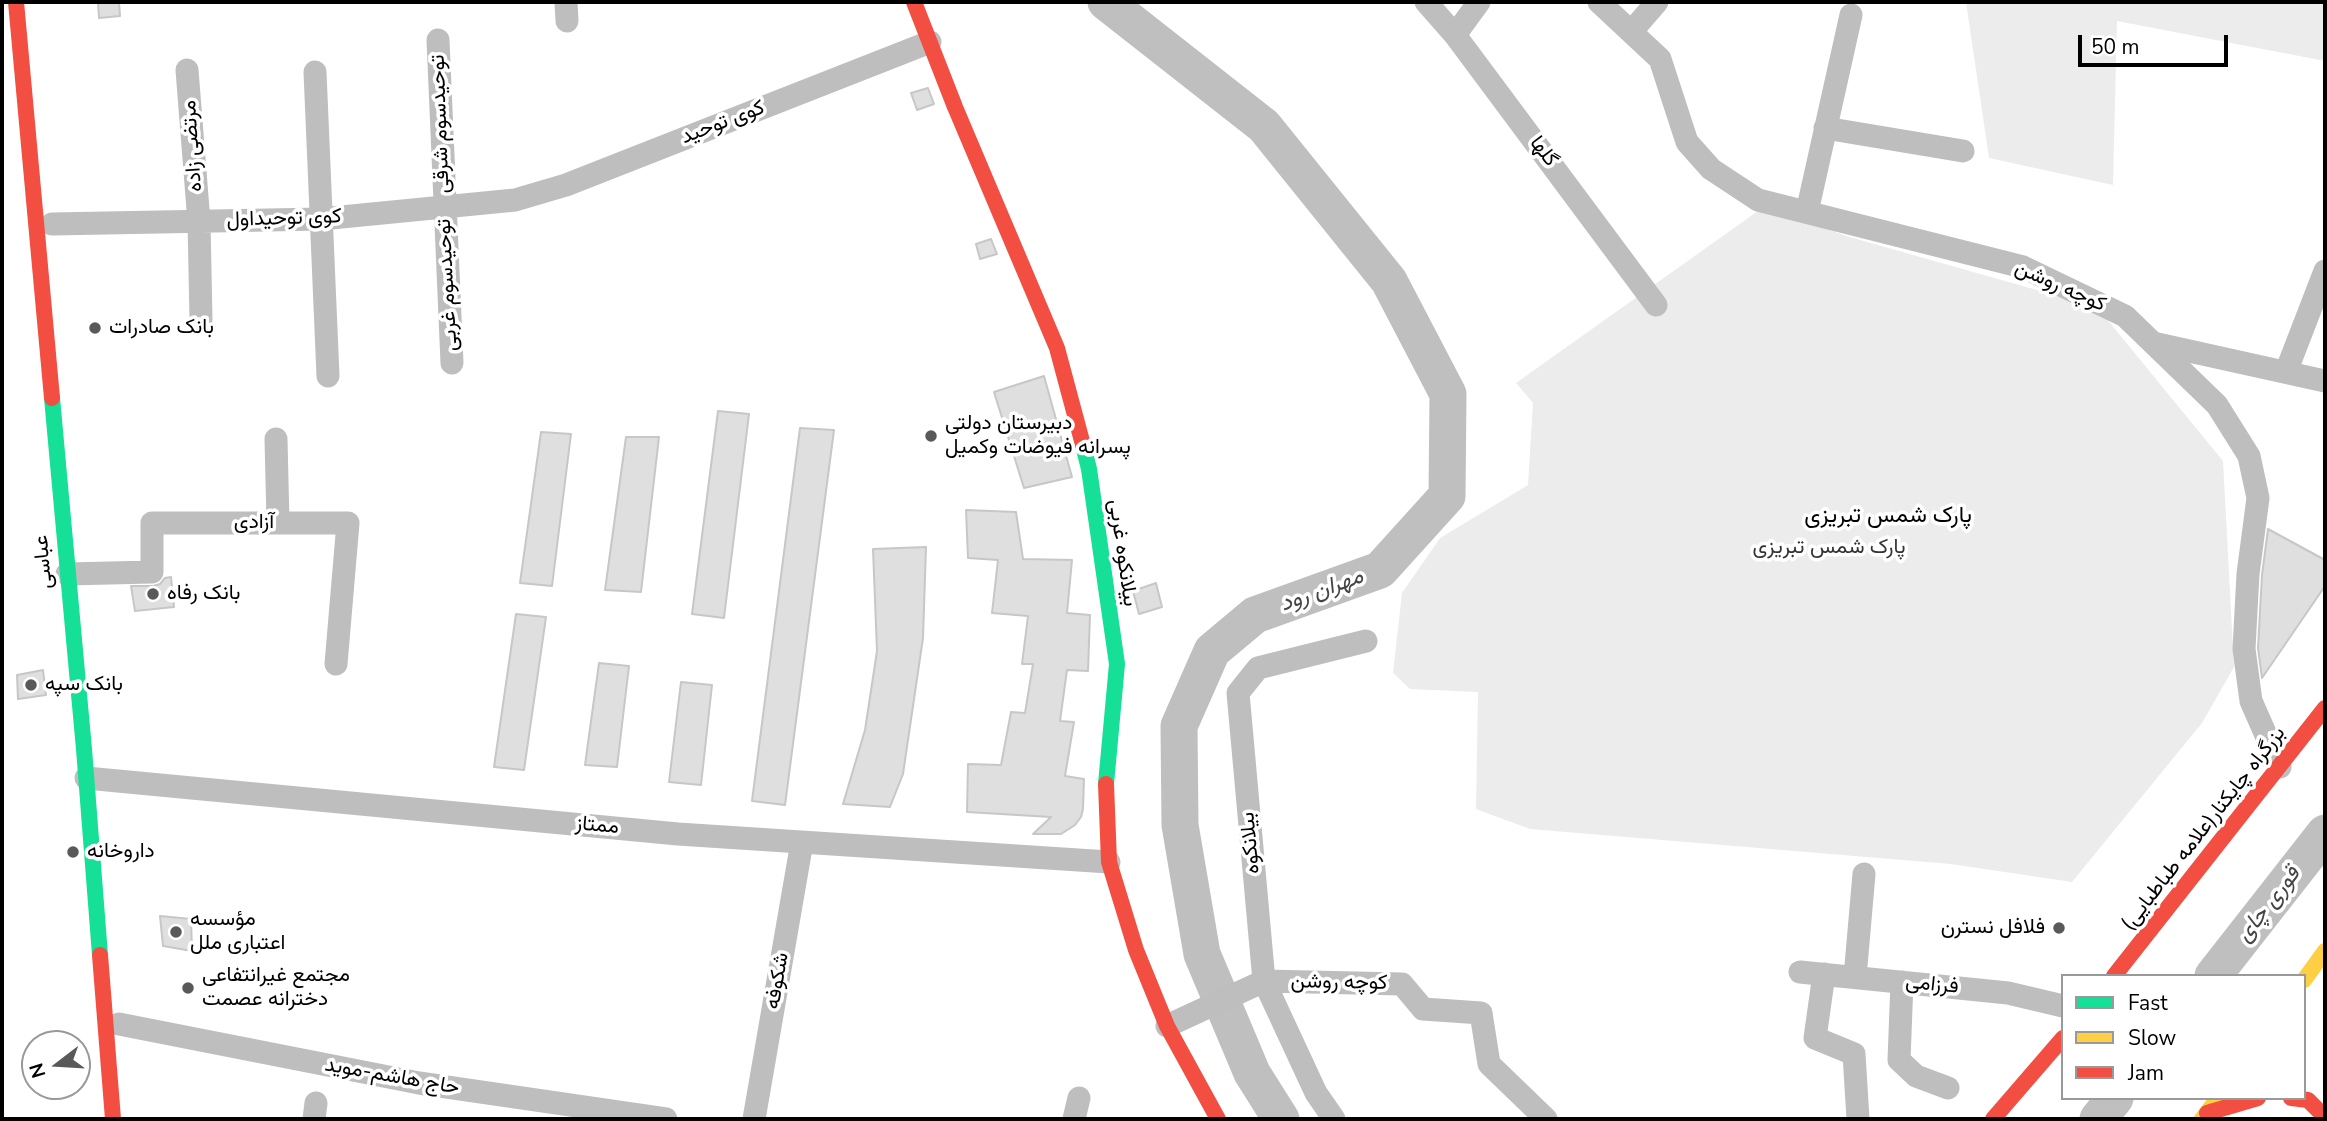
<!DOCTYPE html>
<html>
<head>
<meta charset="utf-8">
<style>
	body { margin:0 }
	#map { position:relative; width:2327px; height:1121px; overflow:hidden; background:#fff; font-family:"Nunito Sans",sans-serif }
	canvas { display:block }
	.frame { position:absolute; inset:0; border:4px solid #000; pointer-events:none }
	.legend { position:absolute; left:2061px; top:974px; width:245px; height:126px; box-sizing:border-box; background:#fff; border:2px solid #999; margin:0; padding:9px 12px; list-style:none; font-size:21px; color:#000 }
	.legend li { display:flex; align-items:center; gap:14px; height:35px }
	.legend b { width:35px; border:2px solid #999 }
	.north { position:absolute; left:21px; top:1030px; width:70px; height:70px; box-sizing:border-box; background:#fff; border:2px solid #999; border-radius:50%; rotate:253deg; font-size:19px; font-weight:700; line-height:28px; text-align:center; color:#000 }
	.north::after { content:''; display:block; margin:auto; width:24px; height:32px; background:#595959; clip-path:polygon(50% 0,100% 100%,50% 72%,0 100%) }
	.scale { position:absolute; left:2078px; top:35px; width:150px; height:32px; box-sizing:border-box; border:4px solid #000; border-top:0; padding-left:9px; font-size:21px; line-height:24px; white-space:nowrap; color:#000; -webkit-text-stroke:5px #fff; paint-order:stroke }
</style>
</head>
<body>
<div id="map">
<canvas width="2327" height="1121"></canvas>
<div class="frame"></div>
<ul class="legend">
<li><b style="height:9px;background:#16e098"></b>Fast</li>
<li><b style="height:9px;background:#ffcf43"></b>Slow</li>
<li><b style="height:9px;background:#f24e42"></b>Jam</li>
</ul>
<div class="north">N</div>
<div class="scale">50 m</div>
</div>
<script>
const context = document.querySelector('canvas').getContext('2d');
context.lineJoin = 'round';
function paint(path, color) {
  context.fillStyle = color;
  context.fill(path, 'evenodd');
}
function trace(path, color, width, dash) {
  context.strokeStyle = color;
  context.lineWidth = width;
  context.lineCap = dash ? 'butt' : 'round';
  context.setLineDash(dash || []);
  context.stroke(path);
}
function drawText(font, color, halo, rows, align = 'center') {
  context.font = font + ' "Nunito Sans",Vazirmatn,sans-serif';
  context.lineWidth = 7;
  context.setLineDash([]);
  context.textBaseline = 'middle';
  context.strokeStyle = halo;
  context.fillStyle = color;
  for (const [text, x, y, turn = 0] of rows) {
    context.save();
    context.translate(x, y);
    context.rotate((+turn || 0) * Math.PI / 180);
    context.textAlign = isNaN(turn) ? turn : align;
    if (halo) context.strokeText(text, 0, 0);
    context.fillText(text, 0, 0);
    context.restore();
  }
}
paint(new Path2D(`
	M 1966,2 L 2325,2 L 2325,61 L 2117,21 L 2113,185 L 1989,158 Z
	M 1765,206 L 1846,236 L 2097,307 L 2223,461 L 2234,667 L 2202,723 L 2072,882 L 1951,864 L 1530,829 L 1476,809 L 1478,692 L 1410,689 L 1393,673 L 1402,593 L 1440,538 L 1528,485 L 1533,403 L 1516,383 Z`), '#ececec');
trace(new Path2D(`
	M 1106,2 L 1264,126 L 1389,281 L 1448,394 L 1447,496 L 1380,570 L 1255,615 L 1212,651 L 1179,726 L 1180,825 L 1202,954 L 1252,1073 L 1281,1119
	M 2213,976 L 2325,833
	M 2098,1119 L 2115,1098`), '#bfbfbf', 37);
const building = new Path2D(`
	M 98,2 L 119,2 L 120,16 L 99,18 Z
	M 928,88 L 934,104 L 917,110 L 911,93 Z
	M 991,239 L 997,254 L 980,259 L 976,244 Z
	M 1044,376 L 1072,477 L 1024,488 L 994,392 Z
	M 718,411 L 749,414 L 724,618 L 692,614 Z
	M 800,428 L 834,430 L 785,805 L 752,801 Z
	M 541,432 L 571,434 L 552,586 L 520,583 Z
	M 626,437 L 659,437 L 641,592 L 605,590 Z
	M 966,510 L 1016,512 L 1023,559 L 1072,560 L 1067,613 L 1090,615 L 1088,671 L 1067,670 L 1060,721 L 1074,722 L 1065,776 L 1084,779 L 1083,809 L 1081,817 L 1075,825 L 1061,834 L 1033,834 L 1051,817 L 967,812 L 968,764 L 1001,765 L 1011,712 L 1025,713 L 1033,664 L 1022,664 L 1028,616 L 992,613 L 998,560 L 968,558 Z
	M 2268,529 L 2325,560 L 2325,586 L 2262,678 L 2258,648 L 2262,575 Z
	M 926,547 L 923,638 L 903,774 L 890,807 L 843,804 L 865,730 L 877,651 L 873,549 Z
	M 171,577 L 174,607 L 135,611 L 131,586 L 153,586 L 160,584 L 165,578 Z
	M 1156,583 L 1162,607 L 1139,614 L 1133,591 Z
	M 516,614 L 546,617 L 524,770 L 494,767 Z
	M 599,663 L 629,666 L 617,767 L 585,765 Z
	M 43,670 L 46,695 L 18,699 L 17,675 Z
	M 681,682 L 712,685 L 701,785 L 669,782 Z
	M 160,916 L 191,919 L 192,951 L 163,946 Z`);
paint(building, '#dfdfdf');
trace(building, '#c7c7c7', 2);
trace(new Path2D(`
	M 566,2 L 567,21
	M 1426,2 L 1455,35 L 1656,305
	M 1599,2 L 1660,59 L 1687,142 L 1711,169 L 1758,200 L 2023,267 L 2125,316 L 2217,405 L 2249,456 L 2258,498 L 2248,574 L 2244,649 L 2251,701 L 2280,767
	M 1631,32 L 1657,2
	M 1455,35 L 1479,2
	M 438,40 L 452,363
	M 187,70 L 199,222 L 201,320
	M 315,72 L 328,376
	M 1825,128 L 1963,151
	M 1807,212 L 1851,15
	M 52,224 L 321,219 L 515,200 L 566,185 L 930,42
	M 2153,343 L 2325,381
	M 2286,372 L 2325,271
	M 276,439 L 278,523
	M 67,574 L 152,572 L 152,523 L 348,523 L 336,664
	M 86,778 L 678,834 L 1109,862
	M 1800,972 L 2008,993 L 2063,1006
	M 1824,974 L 1815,1038 L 1854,1054 L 1858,1119
	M 1855,977 L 1864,874
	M 1902,982 L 1899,1060 L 1916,1076 L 1948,1088
	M 119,1024 L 419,1083 L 666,1119
	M 1167,1026 L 1264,981 L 1402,984 L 1423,1009 L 1481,1013 L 1489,1064 L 1546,1119
	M 314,1119 L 316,1103
	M 754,1119 L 802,842
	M 1074,1119 L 1079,1098
	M 1334,1119 L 1316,1093 L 1264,981 L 1238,693 L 1258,668 L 1366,641`), '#bebebe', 23);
trace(new Path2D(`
	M 52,398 L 84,749 L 100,955
	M 1083,445 L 1089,469 L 1117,664 L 1106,784`), '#16e098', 16);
trace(new Path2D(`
	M 2304,980 L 2325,951
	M 2202,1119 L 2218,1098`), '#ffcf43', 16);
trace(new Path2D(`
	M 16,2 L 52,398
	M 914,2 L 955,107 L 1057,348 L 1083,445
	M 1106,784 L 1109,862 L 1136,950 L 1167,1026 L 1218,1119
	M 100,955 L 113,1119
	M 2114,976 L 2325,708
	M 2291,1098 L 2308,1100 L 2325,1117
	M 2207,1113 L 2258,1098
	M 1993,1119 L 2063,1038`), '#f24e42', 16);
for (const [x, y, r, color] of [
	[95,328,7,"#595959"],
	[931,436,7,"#595959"],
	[153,594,7,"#595959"],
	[31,685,7,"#595959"],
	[73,852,7,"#595959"],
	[2059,928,7,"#595959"],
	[176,932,7,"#595959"],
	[188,988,7,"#595959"]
]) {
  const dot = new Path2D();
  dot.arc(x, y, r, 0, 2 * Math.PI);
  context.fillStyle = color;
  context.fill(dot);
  trace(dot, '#fff', 2.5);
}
drawText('21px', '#000', '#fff', [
	["کوی توحید",723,123,-21],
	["توحیدسوم شرقی",441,124,-92],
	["مرتضی زاده",193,146,-94],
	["گلها",1543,152,53],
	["کوی توحیداول",284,219,-2],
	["توحیدسوم غربی",448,285,-93],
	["کوچه روشن",2060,287,24],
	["آزادی",254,523],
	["بیلانکوه غربی",1122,553,82],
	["عباسى",44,562,-95],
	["ممتاز",597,826,5],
	["بزرگراه چایکنار(علامه طباطبایی)",2204,829,-52],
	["بیلانکوه",1251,843,-95],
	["شکوفه",778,981,-80],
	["کوچه روشن",1339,983,1],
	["فرزامی",1932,985,6],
	["حاج هاشم-موید",392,1077,10]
]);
drawText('21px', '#000', '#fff', [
	["بانک صادرات",109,328],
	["دبیرستان دولتی",945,424],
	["پسرانه فیوضات وکمیل",945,448],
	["بانک رفاه",167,594],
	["بانک سپه",45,685],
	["داروخانه",87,852],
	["مؤسسه",190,920],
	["اعتباری ملل",190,944],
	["فلافل نسترن",2045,928,"right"],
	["مجتمع غیرانتفاعی",202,976],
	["دخترانه عصمت",202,1000]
], 'left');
drawText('21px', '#333', '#fff', [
	["پارک شمس تبریزی",1829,548]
]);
drawText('23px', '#000', '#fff', [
	["پارک شمس تبریزی",1888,516]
]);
drawText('italic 23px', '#444', '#fff', [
	["مهران رود",1322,591,-20],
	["قوری چای",2269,905,-52]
]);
</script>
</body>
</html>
